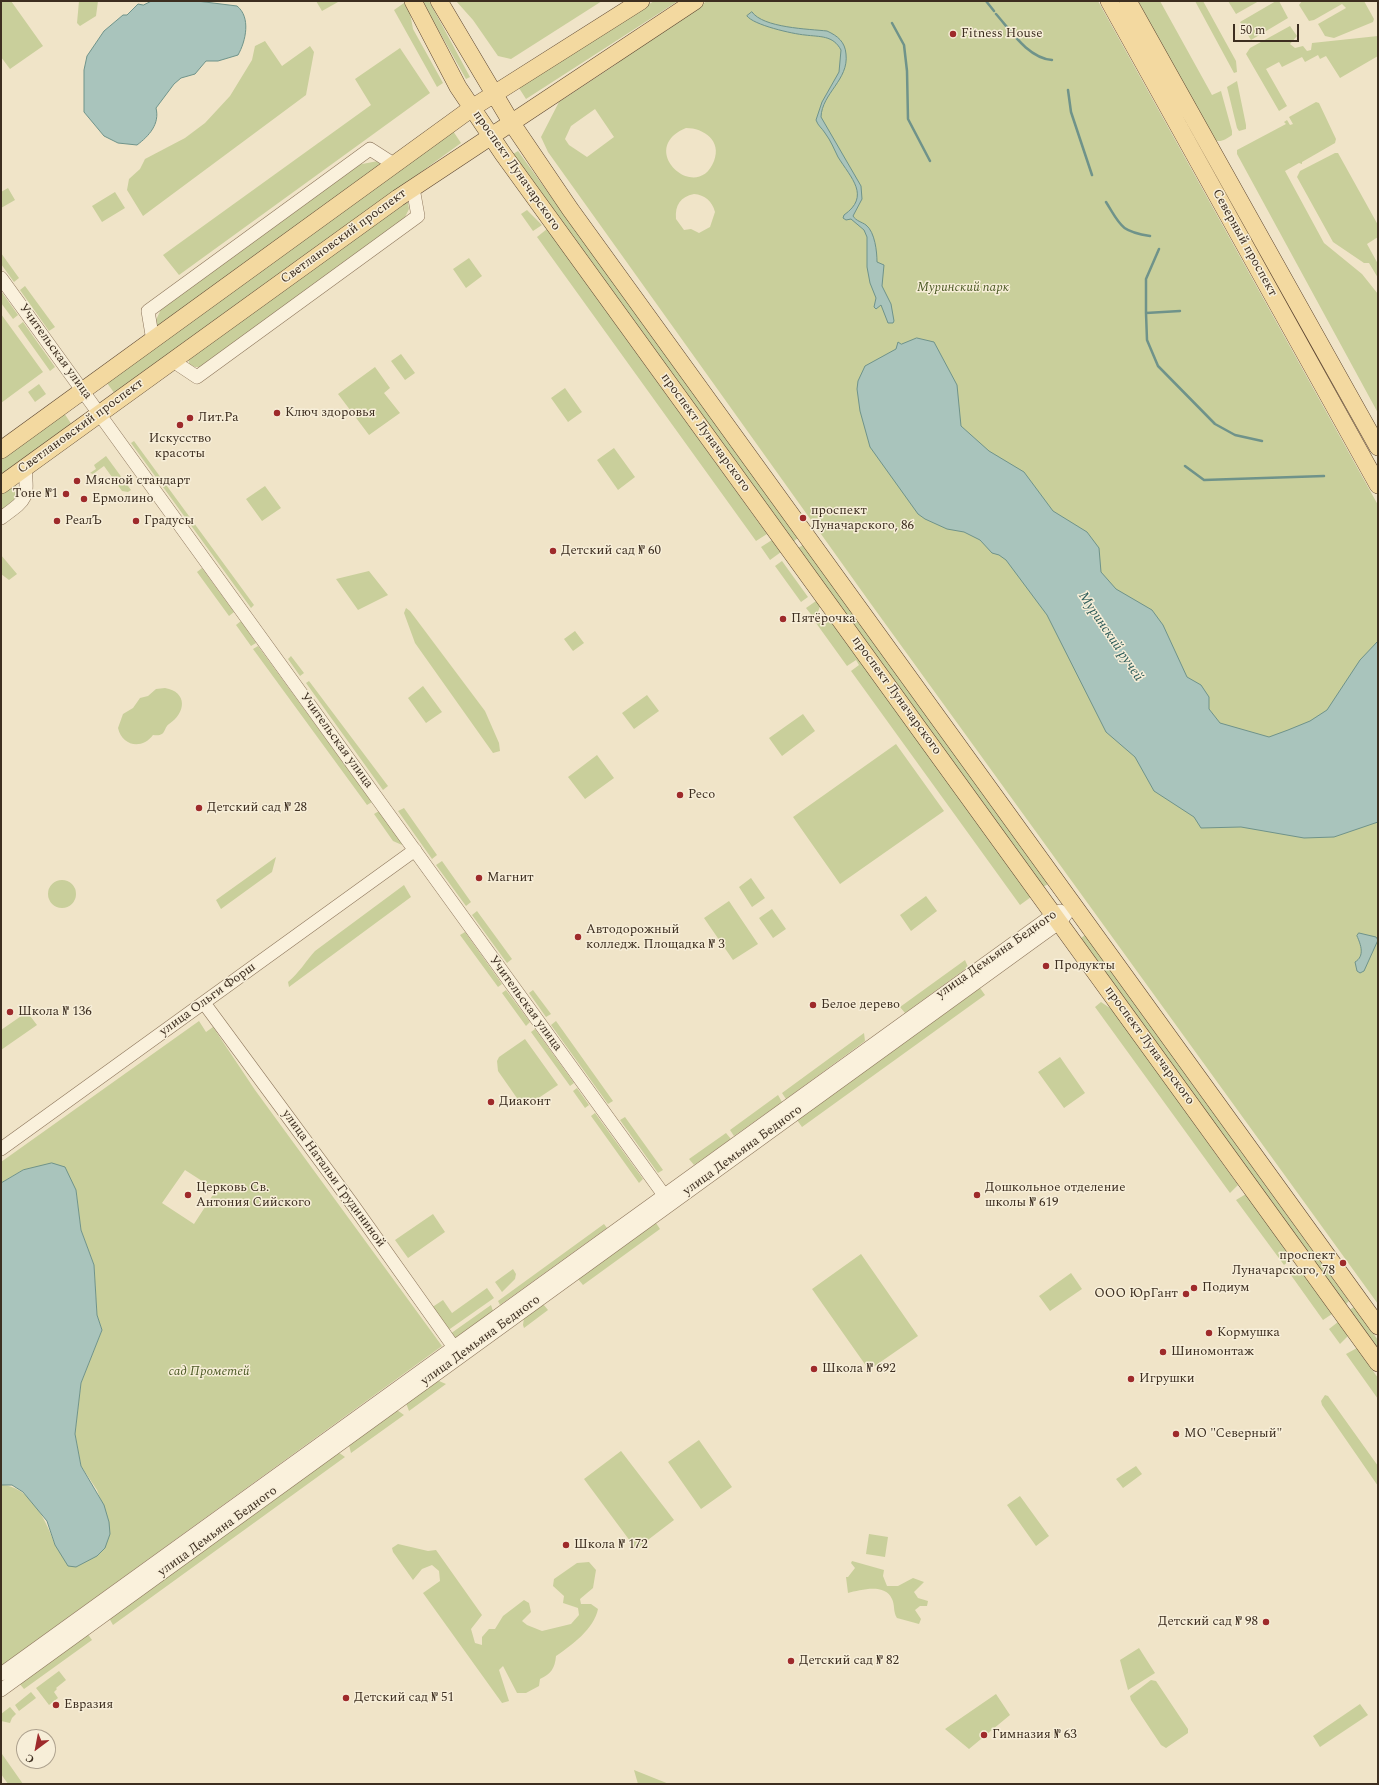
<!DOCTYPE html>
<html>
<head>
<meta charset="utf-8">
<style>
	body { margin:0 }
	#map { position:relative; width:1379px; height:1785px; overflow:hidden; background:#f0e4c8; font-family:Spectral,serif }
	canvas { display:block }
	.frame { position:absolute; inset:0; border:2px solid #3d2e20; pointer-events:none }
	.north { position:absolute; left:16px; top:1729px; width:40px; height:40px; box-sizing:border-box; background:#f7eed8; border:1px solid #ada18e; border-radius:50%; rotate:212deg; font-size:11px; font-weight:700; line-height:16px; text-align:center; color:#3d2e20 }
	.north::after { content:''; display:block; margin:auto; width:14px; height:18px; background:#9e2a2b; clip-path:polygon(50% 0,100% 100%,50% 72%,0 100%) }
	.scale { position:absolute; left:1233px; top:24px; width:66px; height:18px; box-sizing:border-box; border:2px solid #3d2e20; border-top:0; padding-left:5px; font-size:12px; line-height:14px; white-space:nowrap; color:#3d2e20; -webkit-text-stroke:3px #f7eed8; paint-order:stroke }
</style>
</head>
<body>
<div id="map">
<canvas width="1379" height="1785"></canvas>
<div class="frame"></div>
<div class="north">С</div>
<div class="scale">50 m</div>
</div>
<script>
const context = document.querySelector('canvas').getContext('2d');
context.lineJoin = 'round';
function paint(path, color) {
  context.fillStyle = color;
  context.fill(path, 'evenodd');
}
function trace(path, color, width, dash) {
  context.strokeStyle = color;
  context.lineWidth = width;
  context.lineCap = dash ? 'butt' : 'round';
  context.setLineDash(dash || []);
  context.stroke(path);
}
function drawText(font, color, halo, rows, align = 'center') {
  context.font = font + ' Spectral,serif';
  context.lineWidth = 3;
  context.setLineDash([]);
  context.textBaseline = 'middle';
  context.strokeStyle = halo;
  context.fillStyle = color;
  for (const [text, x, y, turn = 0] of rows) {
    context.save();
    context.translate(x, y);
    context.rotate((+turn || 0) * Math.PI / 180);
    context.textAlign = isNaN(turn) ? turn : align;
    if (halo) context.strokeText(text, 0, 0);
    context.fillText(text, 0, 0);
    context.restore();
  }
}
paint(new Path2D(`
	M 1,1 L 11,1 L 43,46 L 10,69 L 1,57 Z
	M 79,1 L 98,1 L 96,16 L 80,26 L 77,23 Z
	M 316,1 L 338,1 L 338,2 L 322,11 Z
	M 422,1 L 429,1 L 470,77 L 466,79 Z
	M 456,1 L 602,1 L 511,59 L 498,56 L 473,20 Z
	M 654,1 L 678,1 L 526,99 L 519,88 Z
	M 707,1 L 1098,1 L 1378,505 L 1378,1304 L 871,604 L 548,152 L 541,137 L 559,102 L 615,65 L 630,52 ZM 595,109 L 614,137 L 587,157 L 569,145 L 565,139 L 571,126 ZM 686,128 C 704,128 722,141 714,161 C 697,205 635,149 686,128 ZM 694,194 C 705,195 712,201 715,212 L 710,227 L 699,233 L 691,229 L 684,230 L 676,219 C 675,205 680,197 694,194 Z
	M 1138,1 L 1160,1 L 1212,95 L 1221,91 L 1232,131 L 1232,135 C 1226,139 1221,143 1214,140 Z
	M 1195,1 L 1203,1 L 1236,61 L 1237,72 L 1234,73 Z
	M 1228,1 L 1259,1 L 1236,14 Z
	M 1276,1 L 1279,1 L 1288,18 L 1251,40 L 1240,22 Z
	M 1302,1 L 1364,1 L 1374,19 L 1373,22 L 1334,38 L 1325,36 L 1318,24 L 1346,8 L 1342,4 L 1314,20 L 1309,21 L 1299,5 Z
	M 404,3 L 410,13 L 413,29 L 443,83 L 437,87 L 394,10 Z
	M 1290,26 L 1297,36 L 1290,44 L 1295,48 L 1303,46 L 1307,51 L 1311,50 L 1312,43 L 1378,36 L 1378,56 L 1340,78 L 1326,56 L 1320,59 L 1318,55 L 1305,62 L 1302,57 L 1282,67 L 1279,62 L 1266,69 L 1287,106 L 1279,111 L 1246,54 L 1250,48 Z
	M 265,41 L 282,66 L 310,46 L 314,52 L 306,95 L 143,216 L 127,190 L 129,179 L 140,169 L 145,159 L 185,138 L 205,123 L 230,96 L 252,60 L 255,46 Z
	M 400,48 L 430,93 L 179,275 L 163,255 L 371,105 L 355,79 Z
	M 1237,81 L 1246,125 L 1246,129 L 1239,131 L 1237,128 L 1227,87 Z
	M 1316,102 L 1319,103 L 1336,139 L 1335,143 L 1302,162 L 1302,164 L 1299,163 L 1285,171 L 1324,243 L 1362,274 L 1378,294 L 1378,413 L 1237,154 L 1237,150 L 1286,124 L 1284,122 L 1287,120 L 1290,125 L 1293,124 L 1289,117 Z
	M 453,131 L 461,143 L 115,394 L 107,383 Z
	M 518,151 L 798,538 L 793,542 L 513,154 Z
	M 1335,153 L 1338,153 L 1378,225 L 1378,237 L 1367,244 L 1378,264 L 1378,278 L 1369,263 L 1364,263 L 1333,242 L 1297,177 L 1300,171 Z
	M 378,161 L 382,163 L 158,327 L 156,326 L 156,320 L 162,307 L 357,165 Z
	M 8,188 L 15,200 L 1,208 L 1,192 Z
	M 115,192 L 125,208 L 102,222 L 92,206 Z
	M 406,202 L 408,203 L 409,209 L 403,221 L 202,367 L 195,367 L 189,364 L 189,358 Z
	M 527,210 L 542,225 L 533,231 L 521,214 Z
	M 547,229 L 767,534 L 756,541 L 537,237 Z
	M 1,253 L 19,278 L 14,282 L 1,264 Z
	M 469,258 L 482,276 L 466,288 L 453,269 Z
	M 25,286 L 55,327 L 49,331 L 20,290 Z
	M 1,291 L 18,315 L 13,319 L 1,303 Z
	M 1,314 L 43,372 L 1,403 Z
	M 23,322 L 55,367 L 50,371 L 18,326 Z
	M 401,354 L 415,373 L 405,380 L 391,361 Z
	M 375,367 L 390,388 L 384,393 L 400,413 L 369,435 L 338,394 Z
	M 39,384 L 46,394 L 35,402 L 28,392 Z
	M 565,388 L 582,412 L 568,422 L 551,398 Z
	M 64,413 L 72,425 L 1,476 L 1,459 Z
	M 134,441 L 254,605 L 251,608 L 131,443 Z
	M 614,448 L 635,477 L 618,490 L 597,460 Z
	M 106,456 L 131,490 L 128,492 L 122,491 L 104,466 L 93,474 L 90,473 L 96,469 L 94,465 Z
	M 14,485 L 19,488 L 20,494 L 1,512 L 1,494 Z
	M 265,486 L 281,508 L 262,521 L 246,499 Z
	M 772,540 L 781,552 L 770,560 L 761,547 Z
	M 803,545 L 1048,884 L 1043,887 L 798,548 Z
	M 1,555 L 17,574 L 9,580 L 1,574 Z
	M 782,561 L 808,597 L 801,602 L 775,566 Z
	M 202,568 L 234,612 L 229,616 L 197,572 Z
	M 369,571 L 388,595 L 358,610 L 336,579 Z
	M 816,601 L 820,606 L 818,612 L 813,617 L 806,608 Z
	M 406,608 L 410,611 L 485,711 L 499,743 L 500,751 L 493,753 L 415,643 L 404,613 Z
	M 824,620 L 830,620 L 1031,897 L 1020,905 L 851,671 L 859,665 L 856,660 L 847,666 L 816,623 Z
	M 241,621 L 256,643 L 251,646 L 236,625 Z
	M 575,631 L 584,643 L 573,651 L 564,639 Z
	M 258,646 L 372,802 L 367,805 L 253,649 Z
	M 291,656 L 304,673 L 300,676 L 288,659 Z
	M 309,681 L 388,786 L 383,790 L 306,683 Z
	M 423,686 L 442,712 L 426,723 L 408,698 Z
	M 165,688 C 188,692 186,713 169,724 C 163,728 167,737 153,735 C 142,750 122,746 118,728 L 123,714 L 133,708 L 140,698 L 148,696 L 156,689 Z
	M 647,695 L 659,711 L 634,729 L 622,713 Z
	M 803,714 L 815,731 L 782,756 L 769,738 Z
	M 896,744 L 944,811 L 840,884 L 793,817 Z
	M 597,755 L 614,778 L 585,799 L 568,777 Z
	M 404,808 L 437,855 L 432,859 L 398,811 Z
	M 379,811 L 400,840 L 402,845 L 393,841 L 374,814 Z
	M 276,857 L 272,872 L 221,909 L 216,900 Z
	M 442,861 L 471,902 L 466,906 L 436,865 Z
	M 751,878 L 765,898 L 752,907 L 739,887 Z
	M48 894a14 14 0 1 1 28 0a14 14 0 1 1-28 0Z
	M 404,885 L 411,897 L 289,987 L 288,982 C 299,973 306,961 315,951 Z
	M 926,896 L 937,911 L 911,931 L 900,915 Z
	M 729,901 L 758,944 L 733,960 L 704,918 Z
	M 772,909 L 786,929 L 773,938 L 759,918 Z
	M 477,911 L 512,959 L 507,963 L 472,915 Z
	M 465,932 L 502,984 L 498,987 L 460,935 Z
	M 1085,935 L 1349,1301 L 1345,1305 L 1081,938 Z
	M 965,960 L 968,967 L 905,1013 L 900,1007 Z
	M 980,988 L 985,995 L 802,1127 L 797,1120 Z
	M 506,990 L 530,1022 L 526,1026 L 502,993 Z
	M 533,990 L 551,1014 L 546,1017 L 529,993 Z
	M 1101,1002 L 1113,1010 L 1238,1185 L 1230,1193 L 1095,1007 Z
	M 27,1012 L 37,1025 L 1,1050 L 1,1030 Z
	M 199,1021 L 206,1032 L 213,1027 L 255,1090 L 442,1346 L 1,1666 L 1,1485 C 30,1486 46,1520 55,1545 L 109,1522 L 97,1490 L 81,1466 L 75,1434 L 81,1383 L 102,1330 L 97,1315 L 94,1265 L 81,1230 L 76,1190 L 23,1170 L 1,1183 L 1,1162 ZM 185,1170 L 216,1190 L 194,1224 L 162,1203 Z
	M 556,1021 L 613,1101 L 608,1104 L 551,1025 Z
	M 535,1029 L 574,1083 L 570,1086 L 531,1032 Z
	M 864,1033 L 865,1041 L 786,1099 L 782,1093 Z
	M 525,1039 L 558,1085 L 528,1105 L 519,1101 L 498,1071 L 497,1061 L 499,1057 Z
	M 1060,1057 L 1085,1093 L 1064,1108 L 1038,1072 Z
	M 577,1088 L 589,1105 L 585,1108 L 573,1091 Z
	M 778,1095 L 782,1102 L 734,1136 L 730,1130 Z
	M 595,1113 L 643,1179 L 639,1183 L 591,1116 Z
	M 625,1117 L 663,1170 L 658,1173 L 620,1120 Z
	M 726,1133 L 731,1139 L 694,1165 L 689,1159 Z
	M 1246,1194 L 1290,1256 L 1289,1261 L 1284,1265 L 1236,1200 Z
	M 433,1214 L 445,1232 L 408,1258 L 395,1240 Z
	M 656,1223 L 660,1229 L 583,1285 L 578,1279 Z
	M 604,1224 L 607,1228 L 500,1305 L 498,1301 Z
	M 861,1254 L 918,1336 L 869,1370 L 812,1289 Z
	M 1293,1267 L 1298,1267 L 1332,1314 L 1323,1320 L 1288,1271 Z
	M 513,1269 L 516,1274 L 515,1279 L 502,1292 L 495,1282 Z
	M 1071,1273 L 1082,1289 L 1050,1311 L 1039,1296 Z
	M 487,1288 L 494,1298 L 447,1331 L 431,1308 L 443,1300 L 452,1313 Z
	M 543,1304 L 548,1310 L 524,1328 L 523,1325 L 524,1318 Z
	M 491,1305 L 493,1311 L 454,1339 L 450,1334 Z
	M 1354,1307 L 1378,1340 L 1378,1350 L 1349,1310 Z
	M 1338,1322 L 1348,1336 L 1340,1344 L 1329,1329 Z
	M 1357,1348 L 1378,1378 L 1378,1399 L 1346,1354 Z
	M 439,1381 L 446,1384 L 409,1411 L 406,1403 L 435,1382 Z
	M 1325,1395 L 1328,1396 L 1378,1466 L 1378,1486 L 1322,1405 L 1321,1401 Z
	M 397,1410 L 404,1415 L 351,1453 L 349,1445 Z
	M 699,1440 L 732,1487 L 701,1509 L 668,1462 Z
	M 621,1451 L 674,1520 L 636,1549 L 584,1479 Z
	M 338,1452 L 345,1457 L 113,1625 L 109,1618 Z
	M 1136,1466 L 1142,1474 L 1123,1488 L 1116,1479 Z
	M 1020,1496 L 1049,1536 L 1036,1546 L 1007,1505 Z
	M 869,1534 L 888,1537 L 885,1557 L 866,1554 Z
	M 398,1544 L 428,1551 L 436,1550 L 482,1615 L 471,1629 L 475,1643 L 482,1645 L 482,1637 L 489,1629 L 495,1629 L 503,1616 L 524,1600 L 529,1603 L 531,1612 L 522,1621 L 527,1625 L 542,1631 L 571,1624 L 579,1615 L 578,1608 L 563,1603 L 564,1596 L 553,1586 L 554,1579 L 577,1563 L 589,1562 L 596,1570 L 593,1588 L 580,1599 L 581,1604 L 591,1604 L 598,1609 C 594,1629 572,1645 556,1656 C 555,1668 551,1674 540,1679 L 539,1686 L 526,1693 L 517,1693 L 503,1666 L 499,1670 L 509,1701 L 502,1703 L 423,1593 L 440,1581 L 439,1571 L 432,1565 L 422,1569 L 413,1580 L 393,1552 L 392,1548 Z
	M 852,1561 L 884,1570 L 883,1576 L 887,1586 L 898,1586 L 913,1578 L 924,1582 L 914,1592 L 918,1598 L 928,1601 L 927,1606 L 920,1606 L 915,1610 L 921,1619 L 919,1624 L 897,1618 C 893,1612 895,1605 892,1599 C 885,1583 861,1590 848,1593 L 846,1577 L 848,1577 L 855,1568 L 851,1563 Z
	M 87,1633 L 92,1640 L 24,1689 L 19,1683 Z
	M 1139,1648 L 1155,1673 L 1128,1690 L 1120,1660 Z
	M 59,1671 L 66,1680 L 56,1688 L 57,1689 L 54,1692 L 58,1698 L 49,1705 L 36,1688 Z
	M 1151,1680 L 1156,1681 L 1188,1729 L 1188,1733 L 1166,1748 L 1161,1745 L 1131,1700 L 1130,1696 Z
	M 31,1692 L 36,1698 L 19,1711 L 15,1705 Z
	M 996,1694 L 1010,1715 L 969,1749 L 945,1729 Z
	M 1360,1704 L 1368,1715 L 1320,1747 L 1313,1736 Z
	M 10,1707 L 16,1714 L 12,1718 L 10,1723 L 1,1721 L 1,1714 Z
	M 1,1754 L 2,1754 L 23,1784 L 8,1784 L 1,1774 Z
	M 634,1770 L 669,1784 L 638,1784 Z`), '#c9cf9b');
const water = new Path2D(`
	M 152,1 L 197,1 L 237,6 C 251,17 246,41 238,55 L 218,61 L 206,61 L 195,74 L 181,78 L 174,84 L 156,108 C 160,124 149,136 137,145 L 118,143 L 104,136 L 84,112 L 84,70 L 87,56 L 104,31 L 123,15 L 127,15 L 138,4 L 143,5 Z
	M 752,12 C 763,28 809,29 827,31 C 838,36 845,42 846,54 C 849,80 822,93 821,117 L 861,186 L 862,199 L 853,216 C 856,221 862,222 866,225 C 875,232 877,252 877,262 L 884,265 L 882,286 L 891,304 L 894,321 L 893,323 L 888,323 L 881,305 L 876,309 L 874,307 L 876,298 L 870,283 L 867,267 L 867,237 L 864,230 L 851,219 L 846,220 L 843,218 L 844,215 C 871,196 851,178 838,157 C 834,149 831,141 825,133 C 822,128 818,126 816,120 L 822,102 L 839,72 L 841,50 C 833,35 820,37 805,35 C 793,34 753,25 747,16 Z
	M 917,338 L 934,342 L 957,385 L 961,426 L 989,451 L 1024,472 L 1053,511 L 1087,532 L 1099,548 L 1101,572 L 1116,589 L 1152,610 L 1163,625 L 1187,677 L 1201,685 L 1209,697 L 1209,709 L 1220,723 L 1269,737 L 1288,730 L 1310,721 L 1327,710 L 1360,660 L 1378,641 L 1378,822 L 1334,837 L 1304,838 L 1241,827 L 1201,828 L 1194,817 L 1154,791 L 1135,757 L 1106,732 L 1047,615 L 1006,560 L 999,555 L 992,553 L 980,540 L 964,532 L 947,529 L 925,519 L 918,514 L 870,447 L 860,411 L 857,389 L 858,381 L 865,366 L 896,349 L 898,342 L 901,344 Z
	M 1359,933 L 1376,937 L 1378,940 L 1364,971 L 1360,973 L 1357,971 L 1355,962 C 1365,956 1361,945 1357,936 Z
	M 52,1163 L 65,1167 L 76,1190 L 81,1230 L 94,1265 L 97,1315 L 102,1330 L 81,1383 L 75,1434 L 81,1466 L 104,1505 L 109,1522 L 110,1534 L 105,1548 L 97,1556 L 76,1567 L 68,1566 L 55,1545 L 47,1521 L 23,1492 L 12,1485 L 1,1485 L 1,1183 L 23,1170 Z`);
paint(water, '#a9c4bc');
trace(water, '#6f938a', 1);
trace(new Path2D(`
	M 986,1 L 994,11
	M 996,14 C 1011,31 1028,58 1052,60
	M 892,23 L 904,45 L 907,71 L 908,119 L 930,161
	M 1068,90 L 1071,112 L 1092,175
	M 1106,202 C 1121,226 1120,231 1150,236
	M 1159,249 L 1146,279 L 1146,313 L 1147,340 L 1158,366 L 1215,424 L 1235,435 L 1262,441
	M 1146,313 L 1180,311
	M 1185,466 L 1204,480 L 1324,476`), '#6f938a', 2.5);
const minor = new Path2D(`
	M 1,278 L 669,1202
	M 153,341 L 148,311 L 370,149 L 395,165
	M 173,361 L 197,377 L 418,216 L 413,188
	M 1,518 C 27,499 28,500 25,468
	M 204,1003 L 350,1201 L 458,1353
	M 1,1149 L 415,850
	M 1,1674 L 1054,914 L 1060,911
	M 1,1690 L 1039,937 L 1060,922 L 1073,905`);
const major = new Path2D(`
	M 413,1 L 458,87 L 503,154 L 1378,1363
	M 439,1 L 511,122 L 570,209 L 1378,1326
	M 1109,1 L 1378,485
	M 1128,1 L 1378,447
	M 1,450 L 472,108 L 641,1
	M 1,485 L 398,198 L 695,1`);
trace(minor, '#8d765c', 14);
trace(major, '#5b4430', 18);
trace(minor, '#faf1dc', 13);
trace(major, '#f3d9a0', 17);
for (const [x, y, r, color] of [
	[953,34,4,"#9e2a2b"],
	[277,413,4,"#9e2a2b"],
	[190,418,4,"#9e2a2b"],
	[180,425,4,"#9e2a2b"],
	[77,481,4,"#9e2a2b"],
	[66,494,4,"#9e2a2b"],
	[84,499,4,"#9e2a2b"],
	[803,518,4,"#9e2a2b"],
	[57,521,4,"#9e2a2b"],
	[136,521,4,"#9e2a2b"],
	[553,551,4,"#9e2a2b"],
	[783,619,4,"#9e2a2b"],
	[680,795,4,"#9e2a2b"],
	[199,808,4,"#9e2a2b"],
	[479,878,4,"#9e2a2b"],
	[578,937,4,"#9e2a2b"],
	[1046,966,4,"#9e2a2b"],
	[813,1005,4,"#9e2a2b"],
	[10,1012,4,"#9e2a2b"],
	[491,1102,4,"#9e2a2b"],
	[188,1195,4,"#9e2a2b"],
	[977,1195,4,"#9e2a2b"],
	[1343,1263,4,"#9e2a2b"],
	[1194,1288,4,"#9e2a2b"],
	[1186,1294,4,"#9e2a2b"],
	[1209,1333,4,"#9e2a2b"],
	[1163,1352,4,"#9e2a2b"],
	[814,1369,4,"#9e2a2b"],
	[1131,1379,4,"#9e2a2b"],
	[1176,1434,4,"#9e2a2b"],
	[566,1545,4,"#9e2a2b"],
	[1266,1622,4,"#9e2a2b"],
	[791,1661,4,"#9e2a2b"],
	[346,1698,4,"#9e2a2b"],
	[56,1705,4,"#9e2a2b"],
	[984,1735,4,"#9e2a2b"]
]) {
  const dot = new Path2D();
  dot.arc(x, y, r, 0, 2 * Math.PI);
  context.fillStyle = color;
  context.fill(dot);
  trace(dot, '#f7eed8', 1.5);
}
drawText('13px', '#3d2e20', '#f7eed8', [
	["Fitness House",961,34],
	["Ключ здоровья",285,413],
	["Лит.Ра",198,418],
	["Искусство",180,439,"center"],
	["красоты",180,454,"center"],
	["Мясной стандарт",85,481],
	["Тоне №1",58,494,"right"],
	["Ермолино",92,499],
	["проспект",811,511],
	["Луначарского, 86",811,526],
	["РеалЪ",65,521],
	["Градусы",144,521],
	["Детский сад № 60",561,551],
	["Пятёрочка",791,619],
	["Ресо",688,795],
	["Детский сад № 28",207,808],
	["Магнит",487,878],
	["Автодорожный",586,930],
	["колледж. Площадка № 3",586,945],
	["Продукты",1054,966],
	["Белое дерево",821,1005],
	["Школа № 136",18,1012],
	["Диаконт",499,1102],
	["Церковь Св.",196,1188],
	["Антония Сийского",196,1203],
	["Дошкольное отделение",985,1188],
	["школы № 619",985,1203],
	["проспект",1335,1256,"right"],
	["Луначарского, 78",1335,1271,"right"],
	["Подиум",1202,1288],
	["ООО ЮрГант",1178,1294,"right"],
	["Кормушка",1217,1333],
	["Шиномонтаж",1171,1352],
	["Школа № 692",822,1369],
	["Игрушки",1139,1379],
	["МО \"Северный\"",1184,1434],
	["Школа № 172",574,1545],
	["Детский сад № 98",1258,1622,"right"],
	["Детский сад № 82",799,1661],
	["Детский сад № 51",354,1698],
	["Евразия",64,1705],
	["Гимназия № 63",992,1735]
], 'left');
drawText('13px', '#3d2e20', '#f7eed8', [
	["проспект Луначарского",516,171,55],
	["Светлановский проспект",344,237,-36],
	["Северный проспект",1244,243,61],
	["Учительская улица",55,352,54],
	["Светлановский проспект",81,427,-36],
	["проспект Луначарского",705,433,54],
	["проспект Луначарского",896,696,54],
	["Учительская улица",336,741,54],
	["улица Демьяна Бедного",997,955,-35],
	["улица Ольги Форш",208,1000,-36],
	["Учительская улица",525,1004,54],
	["проспект Луначарского",1149,1046,54],
	["улица Демьяна Бедного",743,1151,-36],
	["улица Натальи Грудининой",333,1179,54],
	["улица Демьяна Бедного",481,1341,-36],
	["улица Демьяна Бедного",218,1532,-36]
]);
drawText('italic 13px', '#4d5a26', '#f7eed8', [
	["Муринский парк",963,288],
	["сад Прометей",209,1372]
]);
drawText('italic 14px', '#2f5d5a', '#f7eed8', [
	["Муринский ручей",1110,637,56]
]);
</script>
</body>
</html>
